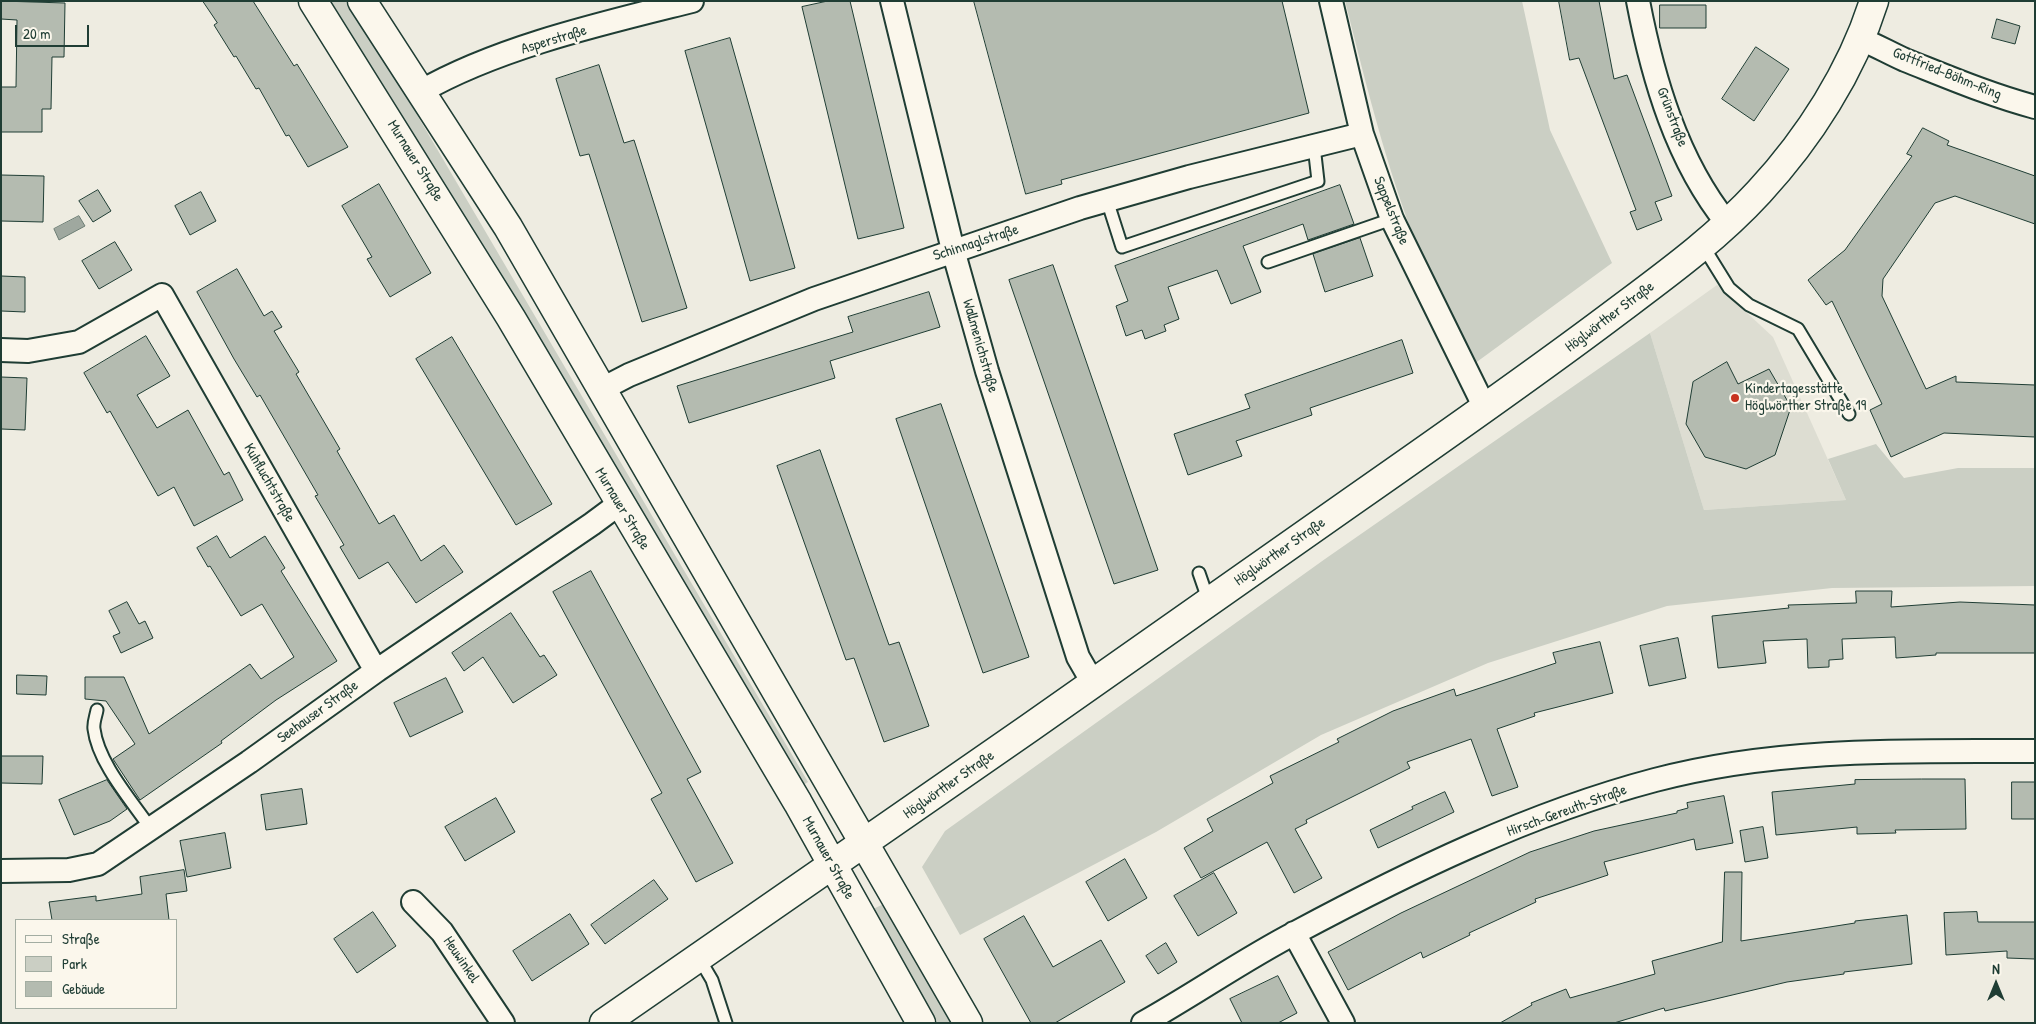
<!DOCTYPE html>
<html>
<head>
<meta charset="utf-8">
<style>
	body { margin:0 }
	#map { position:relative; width:2036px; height:1024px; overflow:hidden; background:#eeece1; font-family:"Patrick Hand",sans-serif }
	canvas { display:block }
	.frame { position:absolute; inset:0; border:2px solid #1f3d34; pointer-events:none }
	.legend { position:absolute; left:15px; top:919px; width:162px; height:90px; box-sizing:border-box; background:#fbf7ec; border:1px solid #a3ada2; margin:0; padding:6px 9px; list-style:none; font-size:15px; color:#1f3d34 }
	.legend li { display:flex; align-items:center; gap:10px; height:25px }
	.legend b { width:25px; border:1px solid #a3ada2 }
	.north { position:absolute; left:1971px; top:959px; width:50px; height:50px; -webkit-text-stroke:4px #fbf7ec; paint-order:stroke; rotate:0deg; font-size:14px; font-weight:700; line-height:20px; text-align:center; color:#1f3d34 }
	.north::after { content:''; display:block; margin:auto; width:18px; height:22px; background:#1f3d34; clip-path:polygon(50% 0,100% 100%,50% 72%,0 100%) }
	.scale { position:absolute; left:15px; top:25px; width:74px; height:22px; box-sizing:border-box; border:2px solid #1f3d34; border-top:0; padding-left:6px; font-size:15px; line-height:18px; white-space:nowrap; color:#1f3d34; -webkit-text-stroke:4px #fbf7ec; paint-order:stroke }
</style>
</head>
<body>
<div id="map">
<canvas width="2036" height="1024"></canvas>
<div class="frame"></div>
<ul class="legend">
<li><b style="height:6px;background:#fbf7ec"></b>Straße</li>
<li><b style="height:14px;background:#cbcfc4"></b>Park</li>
<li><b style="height:14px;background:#b4bbb0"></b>Gebäude</li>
</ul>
<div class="north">N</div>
<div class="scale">20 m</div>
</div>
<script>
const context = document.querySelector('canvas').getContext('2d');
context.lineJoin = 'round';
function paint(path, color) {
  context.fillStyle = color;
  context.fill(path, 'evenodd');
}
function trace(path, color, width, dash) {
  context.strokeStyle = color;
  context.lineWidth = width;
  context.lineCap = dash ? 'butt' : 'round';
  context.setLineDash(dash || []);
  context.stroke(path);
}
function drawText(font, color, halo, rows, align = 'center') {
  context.font = font + ' "Patrick Hand",sans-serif';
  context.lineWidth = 4.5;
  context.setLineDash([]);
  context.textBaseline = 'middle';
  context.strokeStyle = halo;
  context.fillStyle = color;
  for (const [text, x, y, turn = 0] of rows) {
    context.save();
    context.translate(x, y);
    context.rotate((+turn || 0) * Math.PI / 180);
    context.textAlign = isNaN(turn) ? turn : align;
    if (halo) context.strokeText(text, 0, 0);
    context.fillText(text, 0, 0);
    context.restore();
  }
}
paint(new Path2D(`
	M 1717,285 L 1773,337 L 1846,500 L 1704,510 L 1650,333 Z`), '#ddddd2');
paint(new Path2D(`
	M 331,1 L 345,1 L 406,96 L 808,782 L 795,790 C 643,525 493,259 331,1 Z
	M 1345,1 L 1522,1 L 1550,130 L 1612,263 L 1474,364 C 1458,332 1439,301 1426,268 C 1390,182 1368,92 1345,1 Z
	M 1650,333 L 1704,510 L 1846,500 L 1828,459 L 1876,444 L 1904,478 L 1958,468 L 2035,468 L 2035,586 L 1832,588 L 1667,606 L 1488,663 L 1321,735 L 1156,832 L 960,935 L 922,867 L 945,831 L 1325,559 Z
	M 886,903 L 955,1023 L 938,1023 L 873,909 Z`), '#cbcfc4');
const water = new Path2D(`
	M 79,216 L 85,226 L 59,240 L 54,229 Z`);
paint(water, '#9fa89f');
trace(water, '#6c7d74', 1);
const building = new Path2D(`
	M 1,1 L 65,3 L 64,57 L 52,57 L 51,109 L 42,109 L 42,132 L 1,132 L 1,87 L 16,87 L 17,20 L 1,19 Z
	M 203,1 L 253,1 L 294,66 L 297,64 L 348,147 L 308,167 L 289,135 L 286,136 L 259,88 L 256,89 L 236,56 L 234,57 L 214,25 L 217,23 Z
	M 828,1 L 850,1 L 904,228 L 858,239 L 802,7 Z
	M 974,1 L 1282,1 L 1309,113 L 1061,180 L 1062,184 L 1026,194 Z
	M 1559,1 L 1599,1 L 1614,79 L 1627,75 L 1672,196 L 1655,202 L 1662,220 L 1637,230 L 1630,212 L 1636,210 L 1579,58 L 1570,60 Z
	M 1660,5 L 1706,5 L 1706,28 L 1660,28 Z
	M 1997,19 L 2020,26 L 2015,44 L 1992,38 Z
	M 730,38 L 795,268 L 750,281 L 685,51 Z
	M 1756,47 L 1789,69 L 1754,121 L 1722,99 Z
	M 599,65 L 624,143 L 634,140 L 687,308 L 642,322 L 589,154 L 580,156 L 556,79 Z
	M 1923,128 L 1949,141 L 1947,145 L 2035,176 L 2035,224 L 1955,196 L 1935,203 L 1883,279 L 1882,296 L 1926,389 L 1956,376 L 1956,382 L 2035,385 L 2035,437 L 1944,433 L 1891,457 L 1870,410 L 1882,404 L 1832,301 L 1826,305 L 1808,280 L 1845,250 L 1912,156 L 1907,154 Z
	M 1,175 L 44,176 L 43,222 L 1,221 Z
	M 379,184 L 431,273 L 390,297 L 367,259 L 372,257 L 342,206 Z
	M 1340,185 L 1354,224 L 1308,240 L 1303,224 L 1243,246 L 1261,292 L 1231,304 L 1217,270 L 1168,287 L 1179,319 L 1164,325 L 1166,331 L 1145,339 L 1142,330 L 1126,336 L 1116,306 L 1128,301 L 1115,266 Z
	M 98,190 L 111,211 L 93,222 L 79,201 Z
	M 201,192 L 216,221 L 190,235 L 175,206 Z
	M 1360,238 L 1373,276 L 1325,292 L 1313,254 Z
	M 115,242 L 132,270 L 99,289 L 82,261 Z
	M 1053,265 L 1158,570 L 1114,584 L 1009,280 Z
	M 237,269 L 264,316 L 272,311 L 282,327 L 274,331 L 299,372 L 296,374 L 340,449 L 337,451 L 379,524 L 394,515 L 421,561 L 444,545 L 463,572 L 416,603 L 388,562 L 359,579 L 340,547 L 344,545 L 315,496 L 318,495 L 260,395 L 257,397 L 234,359 L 197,292 Z
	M 1,276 L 25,277 L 25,312 L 1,311 Z
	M 929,292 L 940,327 L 830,361 L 835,378 L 689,423 L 677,386 L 853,332 L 848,317 Z
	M 146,336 L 170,376 L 137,395 L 157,428 L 188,410 L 224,475 L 229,472 L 243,500 L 194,526 L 174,487 L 158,496 L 110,411 L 107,413 L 84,373 Z
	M 452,337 L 552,504 L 516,525 L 416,359 Z
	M 1402,340 L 1413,373 L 1310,408 L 1312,415 L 1236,441 L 1242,456 L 1188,475 L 1174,434 L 1250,408 L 1245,395 Z
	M 1727,362 L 1738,384 L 1769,369 L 1791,407 L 1775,455 L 1746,469 L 1705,457 L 1686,424 L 1693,382 Z
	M 1,377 L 27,378 L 25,430 L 1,429 Z
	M 941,404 L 1029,657 L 983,673 L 896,419 Z
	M 820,450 L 889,645 L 899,642 L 929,726 L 884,742 L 854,658 L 846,660 L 777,466 Z
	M 217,536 L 230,558 L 265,536 L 285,568 L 281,571 L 337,661 L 276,700 L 221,741 L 222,743 L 140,800 L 113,759 L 135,744 L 106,701 L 85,699 L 85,677 L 124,677 L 149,734 L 250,664 L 261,679 L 294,657 L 262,604 L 241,616 L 210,566 L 208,567 L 197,548 Z
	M 591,571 L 701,772 L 687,779 L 733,863 L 696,882 L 651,799 L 662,793 L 553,592 Z
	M 1856,591 L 1892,591 L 1891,607 L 1960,602 L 2035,605 L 2035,653 L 1936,653 L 1936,655 L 1896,658 L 1895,637 L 1842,639 L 1843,659 L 1829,660 L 1829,667 L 1808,668 L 1807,639 L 1763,641 L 1766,663 L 1718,668 L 1712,616 L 1789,608 L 1788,605 L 1856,603 Z
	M 127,602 L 139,624 L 145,621 L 153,638 L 121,653 L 113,636 L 120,633 L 109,611 Z
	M 511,613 L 540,657 L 544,655 L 557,675 L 513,703 L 483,657 L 464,671 L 452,653 Z
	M 1678,638 L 1686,678 L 1649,686 L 1640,646 Z
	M 1600,642 L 1613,693 L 1534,713 L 1535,716 L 1497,729 L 1518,787 L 1492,796 L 1471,739 L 1407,762 L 1410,768 L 1306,820 L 1307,823 L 1295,829 L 1322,878 L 1294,893 L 1267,842 L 1201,878 L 1184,848 L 1213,831 L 1207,819 L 1273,783 L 1270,776 L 1339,742 L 1337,739 L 1393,711 L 1454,689 L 1456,696 L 1556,663 L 1553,653 Z
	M 17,675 L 47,676 L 46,695 L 17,694 Z
	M 446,678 L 463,712 L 410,737 L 394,703 Z
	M 1,756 L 43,756 L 42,784 L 1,783 Z
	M 1922,779 L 1965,779 L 1966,829 L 1895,830 L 1896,833 L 1857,834 L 1857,827 L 1776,835 L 1772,792 L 1855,784 L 1855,780 Z
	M 107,780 L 127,809 L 110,821 L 74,835 L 59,800 Z
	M 2012,782 L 2035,782 L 2035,819 L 2012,819 Z
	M 302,789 L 307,824 L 266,830 L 261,795 Z
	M 1445,792 L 1454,812 L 1378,848 L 1370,830 L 1413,809 L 1412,807 Z
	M 1724,796 L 1733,843 L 1696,850 L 1694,839 L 1604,862 L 1608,875 L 1535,899 L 1536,902 L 1469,933 L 1470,935 L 1423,958 L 1421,952 L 1348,990 L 1328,952 L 1401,913 L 1530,852 L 1594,831 L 1677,813 L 1677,811 L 1688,808 L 1687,803 Z
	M 496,798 L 515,832 L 465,861 L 445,827 Z
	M 1763,827 L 1768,858 L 1745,862 L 1740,831 Z
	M 225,833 L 231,868 L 187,877 L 180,841 Z
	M 1125,859 L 1147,898 L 1108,921 L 1086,882 Z
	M 184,870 L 187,891 L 166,894 L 169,920 L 52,920 L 49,902 L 96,896 L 96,901 L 142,894 L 140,877 Z
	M 1725,872 L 1742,872 L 1741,941 L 1855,923 L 1855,921 L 1907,915 L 1912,964 L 1844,972 L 1844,974 L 1787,982 L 1665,1011 L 1664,1008 L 1614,1023 L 1500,1023 L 1532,1005 L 1531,1003 L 1566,989 L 1570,998 L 1655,974 L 1652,961 L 1722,942 Z
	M 1214,873 L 1237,913 L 1198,936 L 1174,896 Z
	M 654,880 L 668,899 L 605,944 L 591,925 Z
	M 373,912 L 396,946 L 357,973 L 334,939 Z
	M 1977,912 L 1978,922 L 2035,922 L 2035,959 L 2007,958 L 2007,951 L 1946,955 L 1944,913 Z
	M 570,914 L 589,944 L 532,981 L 513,951 Z
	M 1024,916 L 1053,967 L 1101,940 L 1125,982 L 1055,1023 L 1031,1023 L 984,939 Z
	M 1166,943 L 1177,962 L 1158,974 L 1146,956 Z
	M 1278,976 L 1297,1013 L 1278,1023 L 1242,1023 L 1230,999 Z`);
paint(building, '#b4bbb0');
trace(building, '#1f3d34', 1);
const lane = new Path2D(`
	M 1107,200 L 1122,247 L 1318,181 L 1314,146
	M 1703,246 L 1729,288 L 1749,305 L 1798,329 L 1849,414
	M 1268,262 L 1392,219
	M 1199,573 L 1209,602
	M 97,710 C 96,716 93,723 94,729 C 98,763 132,801 151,829
	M 699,958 L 712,980 L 726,1023`);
const street = new Path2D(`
	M 892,1 L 953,250 L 987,371 L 1078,657 L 1093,683
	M 1331,1 L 1362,134 L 1392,219 L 1485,408
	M 1638,1 C 1653,79 1677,161 1727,223
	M 1860,39 C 1876,45 1889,53 1905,60 C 1948,77 1990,95 2035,107
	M 420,92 C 498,47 604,23 692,1
	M 1,350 L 28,351 L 79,342 L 162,295 L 376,671
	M 602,389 L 629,375 L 814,299 L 1080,208 L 1189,177 L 1362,134
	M 1,871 L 69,870 L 98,864 L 249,762 L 376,671 L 592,524 L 619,504
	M 413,902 L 442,932 L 503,1023
	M 1294,933 L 1343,1023
	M 1143,1023 C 1195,994 1243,960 1295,933 C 1409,872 1530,813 1655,780 C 1779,747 1908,751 2035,751`);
const secondary = new Path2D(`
	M 313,1 L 511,318 L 798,803 L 921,1023
	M 362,1 L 508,227 L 968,1023
	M 604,1023 C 854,851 1103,677 1351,502 C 1437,442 1523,382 1607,319 C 1660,279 1714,241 1759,192 C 1809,138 1852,71 1874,1`);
trace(lane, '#1f3d34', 15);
trace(street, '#1f3d34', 26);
trace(secondary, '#1f3d34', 31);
trace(lane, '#fbf7ec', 11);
trace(street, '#fbf7ec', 22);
trace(secondary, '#fbf7ec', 28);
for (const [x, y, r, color] of [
	[1735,398,5,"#c8321e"]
]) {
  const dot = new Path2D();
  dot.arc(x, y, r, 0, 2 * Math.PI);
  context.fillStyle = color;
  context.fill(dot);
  trace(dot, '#fbf7ec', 2);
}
drawText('15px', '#1f3d34', '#fbf7ec', [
	["Asperstraße",554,40,-17],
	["Gottfried-Böhm-Ring",1947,74,22],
	["Grünstraße",1672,117,69],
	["Murnauer Straße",415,161,58],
	["Sappelstraße",1391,211,68],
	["Schinnaglstraße",976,243,-18],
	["Höglwörther Straße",1610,317,-37],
	["Wallmenichstraße",980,346,74],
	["Kuhfluchtstraße",269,483,60],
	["Murnauer Straße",622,509,59],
	["Höglwörther Straße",1280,552,-35],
	["Seehauser Straße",318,712,-36],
	["Höglwörther Straße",949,785,-35],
	["Hirsch-Gereuth-Straße",1567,811,-20],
	["Murnauer Straße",828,858,61],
	["Heuwinkel",461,960,56]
]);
drawText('15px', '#1f3d34', '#fbf7ec', [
	["Kindertagesstätte",1745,389],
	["Höglwörther Straße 19",1745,406]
], 'left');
</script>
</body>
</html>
